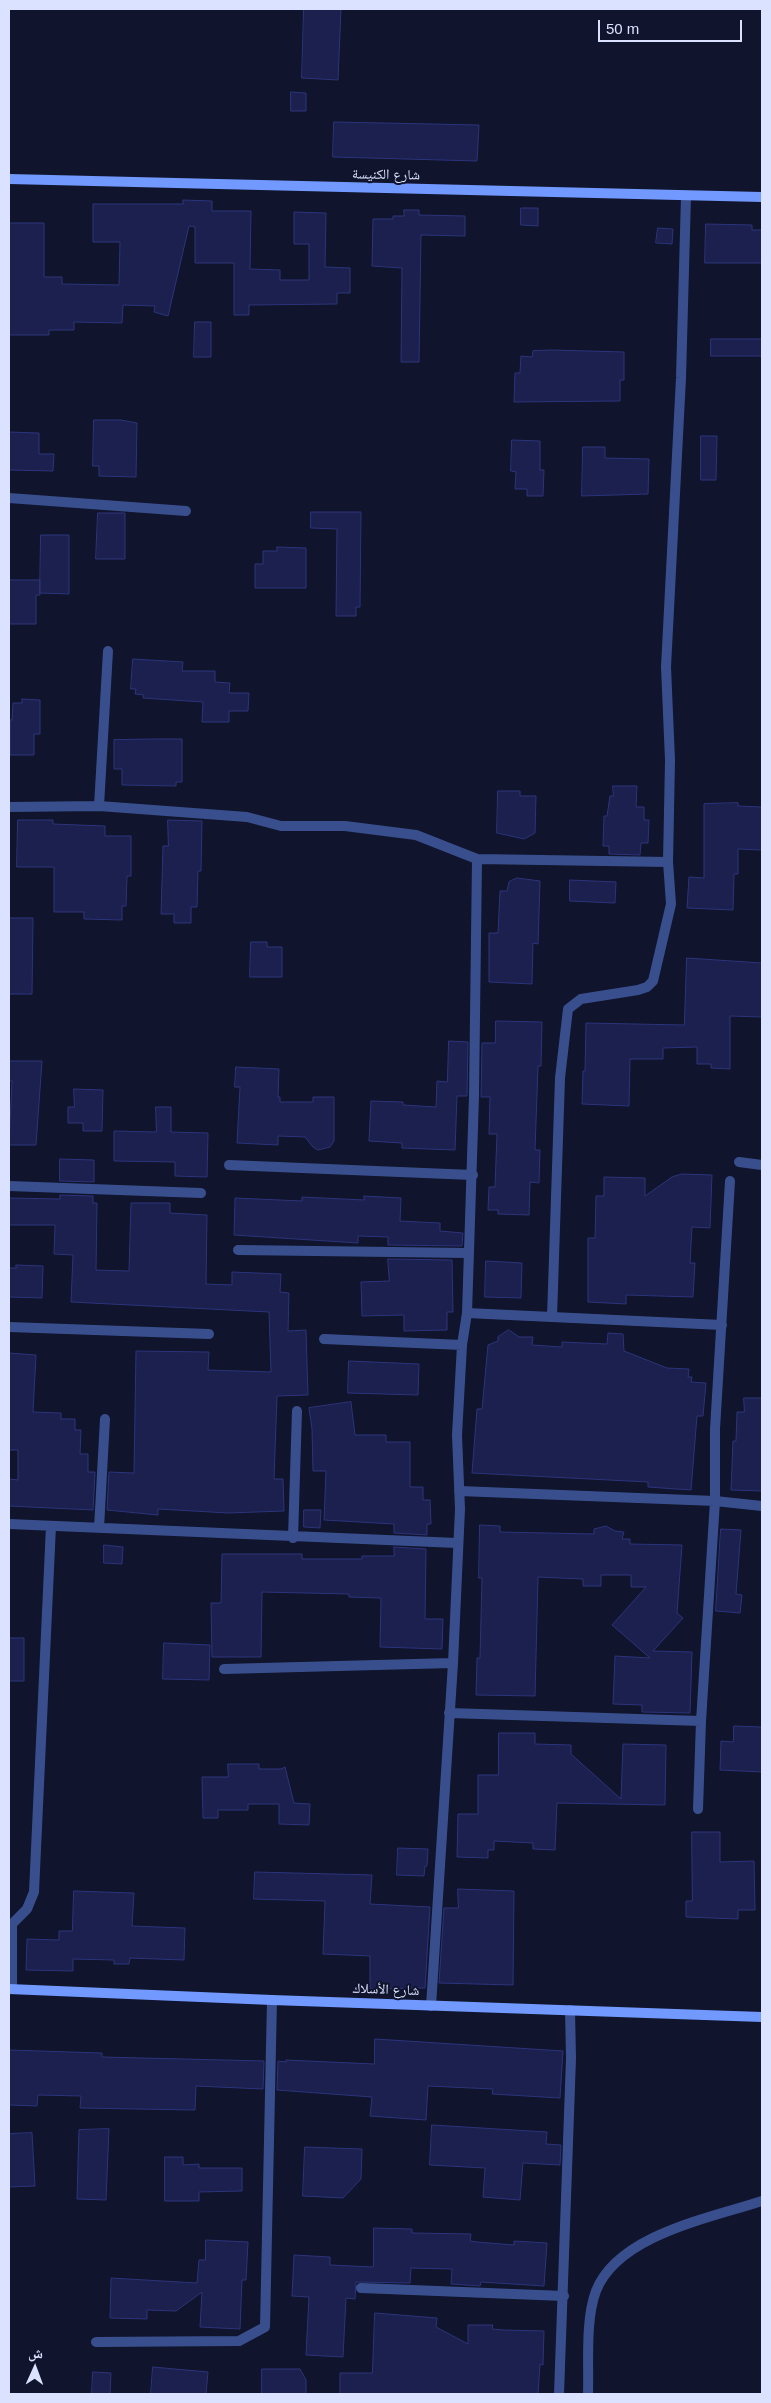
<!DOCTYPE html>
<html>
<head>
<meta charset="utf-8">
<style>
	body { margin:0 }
	#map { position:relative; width:771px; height:2403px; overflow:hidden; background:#10142c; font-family:Helvetica,"Noto Naskh Arabic",sans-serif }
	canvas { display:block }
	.frame { position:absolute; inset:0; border:10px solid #dbe2ff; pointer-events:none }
	.north { position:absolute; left:10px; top:2343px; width:50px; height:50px; -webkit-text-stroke:4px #10142c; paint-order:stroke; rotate:2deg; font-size:14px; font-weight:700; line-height:20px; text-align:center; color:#dbe2ff }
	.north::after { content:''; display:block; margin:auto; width:18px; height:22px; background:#dbe2ff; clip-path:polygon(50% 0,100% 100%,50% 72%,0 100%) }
	.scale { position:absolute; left:598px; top:20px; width:144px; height:22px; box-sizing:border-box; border:2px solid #dbe2ff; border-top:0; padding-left:6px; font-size:15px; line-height:18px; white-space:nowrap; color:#dbe2ff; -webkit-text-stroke:4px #10142c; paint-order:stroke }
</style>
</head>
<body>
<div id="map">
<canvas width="771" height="2403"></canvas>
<div class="frame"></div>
<div class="north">ش</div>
<div class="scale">50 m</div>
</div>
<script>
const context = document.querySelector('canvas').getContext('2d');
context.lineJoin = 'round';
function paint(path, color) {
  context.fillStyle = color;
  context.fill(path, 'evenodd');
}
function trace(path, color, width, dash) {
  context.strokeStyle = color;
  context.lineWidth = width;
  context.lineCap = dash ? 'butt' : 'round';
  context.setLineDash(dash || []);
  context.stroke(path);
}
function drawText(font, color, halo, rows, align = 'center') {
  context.font = font + ' Helvetica,"Noto Naskh Arabic",sans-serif';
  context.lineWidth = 4;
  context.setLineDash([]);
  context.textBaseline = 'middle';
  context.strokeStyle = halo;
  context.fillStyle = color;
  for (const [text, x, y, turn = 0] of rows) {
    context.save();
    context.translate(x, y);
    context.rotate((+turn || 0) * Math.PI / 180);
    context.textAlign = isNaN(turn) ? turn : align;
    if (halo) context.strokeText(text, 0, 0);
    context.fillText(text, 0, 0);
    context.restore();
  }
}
const building = new Path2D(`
	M 304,9 L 341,9 L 338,80 L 302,78 Z
	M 291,92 L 306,93 L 306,111 L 291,111 Z
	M 334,122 L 479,125 L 477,161 L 333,157 Z
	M 183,200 L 212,201 L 212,211 L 251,211 L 250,269 L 280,270 L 280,280 L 309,280 L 309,244 L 294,244 L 294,212 L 326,213 L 325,267 L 350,268 L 350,293 L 337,293 L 337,304 L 249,305 L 249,315 L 234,315 L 234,263 L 195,263 L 195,227 L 189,226 L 168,316 L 154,312 L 155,306 L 123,305 L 122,323 L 74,322 L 74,330 L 49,330 L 49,335 L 9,335 L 9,223 L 44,223 L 44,277 L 62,277 L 62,284 L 119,285 L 120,242 L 93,242 L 93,204 L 183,204 Z
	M 521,208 L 538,208 L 538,226 L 521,225 Z
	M 404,210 L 419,210 L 419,215 L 465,216 L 465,236 L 421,235 L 419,362 L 401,362 L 402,268 L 372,266 L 373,219 L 393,219 L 393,216 L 404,216 Z
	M 706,224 L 752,225 L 752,230 L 762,230 L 762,263 L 705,263 Z
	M 658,228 L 673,229 L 672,244 L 656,243 Z
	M 195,322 L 211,322 L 211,357 L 194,357 Z
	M 711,339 L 762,339 L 762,356 L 711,356 Z
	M 553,350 L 624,352 L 624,380 L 620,380 L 620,401 L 514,402 L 515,373 L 520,373 L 521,356 L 532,357 L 533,351 Z
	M 94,420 L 121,420 L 137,423 L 136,477 L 99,476 L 99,466 L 93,466 Z
	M 9,432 L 39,433 L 39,454 L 54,454 L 53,471 L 9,470 Z
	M 701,436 L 717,436 L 716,480 L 701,480 Z
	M 512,440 L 540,441 L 540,470 L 544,470 L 543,496 L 527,496 L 527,489 L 515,489 L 516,472 L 511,471 Z
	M 583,447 L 605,447 L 605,458 L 649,459 L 648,494 L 582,496 Z
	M 311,512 L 361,512 L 360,607 L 356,607 L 356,616 L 336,616 L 337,529 L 311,528 Z
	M 98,513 L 125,513 L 125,559 L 96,559 Z
	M 41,535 L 69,535 L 69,594 L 40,593 Z
	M 277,547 L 306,548 L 306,588 L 255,588 L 255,564 L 263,564 L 263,551 L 277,551 Z
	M 9,580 L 40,580 L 40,595 L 36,595 L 36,624 L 9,624 Z
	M 133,659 L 183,662 L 182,671 L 215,671 L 215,682 L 230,683 L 229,693 L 249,693 L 248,711 L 229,711 L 229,722 L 202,722 L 203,702 L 143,698 L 144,695 L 135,694 L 136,689 L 131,689 Z
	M 22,699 L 40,700 L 40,734 L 34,734 L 34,755 L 10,755 L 10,720 L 12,720 L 13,703 L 22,703 Z
	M 156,739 L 182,739 L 182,782 L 176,782 L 176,786 L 122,785 L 122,769 L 114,769 L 114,740 Z
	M 613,786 L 637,786 L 636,807 L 644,807 L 644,820 L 649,820 L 648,843 L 641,843 L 640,855 L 609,854 L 609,846 L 603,846 L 604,816 L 607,816 L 610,796 L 613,796 Z
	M 498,791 L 520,791 L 520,796 L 536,796 L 535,833 L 524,839 L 497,833 Z
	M 738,803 L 738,806 L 762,807 L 762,850 L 738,849 L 738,874 L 734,874 L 733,910 L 687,908 L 689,877 L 704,878 L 704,804 Z
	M 18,820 L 53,820 L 53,824 L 105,826 L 105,836 L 131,836 L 131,876 L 127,876 L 126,906 L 122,906 L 122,920 L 84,919 L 84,912 L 54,912 L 54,867 L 17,867 Z
	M 168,820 L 202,821 L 201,871 L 198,871 L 197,907 L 191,907 L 191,923 L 174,923 L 174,914 L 161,914 L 163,846 L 168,846 Z
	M 517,878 L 540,881 L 538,944 L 533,943 L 532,984 L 489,982 L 489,933 L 498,933 L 500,891 L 507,891 L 509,882 Z
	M 570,880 L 616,882 L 615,903 L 570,901 Z
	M 9,918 L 33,918 L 32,994 L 9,994 Z
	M 251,942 L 267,942 L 267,947 L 282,947 L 282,977 L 250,977 Z
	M 687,958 L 762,963 L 762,1017 L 730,1016 L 730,1069 L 711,1068 L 711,1064 L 697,1064 L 697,1047 L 663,1048 L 663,1059 L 630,1059 L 629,1106 L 582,1104 L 583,1071 L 585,1071 L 586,1023 L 684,1025 Z
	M 496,1021 L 542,1022 L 541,1066 L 538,1066 L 535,1150 L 540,1150 L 539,1183 L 530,1182 L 529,1215 L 498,1214 L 498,1210 L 488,1210 L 489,1187 L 495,1187 L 497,1134 L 489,1134 L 490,1097 L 481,1097 L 482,1043 L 495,1043 Z
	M 449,1041 L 468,1042 L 467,1096 L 457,1096 L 455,1150 L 402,1148 L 402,1143 L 369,1141 L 371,1101 L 403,1102 L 403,1105 L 436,1107 L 437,1081 L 447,1082 Z
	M 9,1061 L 42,1061 L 36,1145 L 9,1145 L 12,1081 L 9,1081 Z
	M 236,1067 L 279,1069 L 278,1097 L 280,1097 L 280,1102 L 313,1102 L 313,1097 L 334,1097 L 334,1141 L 330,1147 L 318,1150 L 313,1147 L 305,1137 L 278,1136 L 278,1145 L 237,1143 L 240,1087 L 235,1087 Z
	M 74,1089 L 103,1090 L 102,1131 L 83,1131 L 83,1123 L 68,1123 L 68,1107 L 74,1107 Z
	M 156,1107 L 171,1107 L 171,1132 L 208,1133 L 207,1177 L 175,1176 L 175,1162 L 114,1161 L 114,1131 L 156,1132 Z
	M 60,1159 L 94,1160 L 94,1182 L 60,1181 Z
	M 682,1174 L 712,1175 L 710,1228 L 692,1227 L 690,1263 L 695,1263 L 693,1297 L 626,1295 L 626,1304 L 588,1302 L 588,1238 L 595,1238 L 596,1196 L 604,1196 L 604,1177 L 645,1178 L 645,1196 L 672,1177 Z
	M 60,1195 L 93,1196 L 93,1203 L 97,1203 L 96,1270 L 129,1271 L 131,1203 L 170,1203 L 170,1213 L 207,1215 L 206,1284 L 232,1285 L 232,1272 L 281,1274 L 280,1292 L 289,1293 L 288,1331 L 306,1330 L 308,1395 L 277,1396 L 274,1479 L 283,1479 L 284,1511 L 228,1513 L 158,1509 L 158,1515 L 107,1510 L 109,1472 L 134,1473 L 136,1351 L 209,1352 L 208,1370 L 271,1372 L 269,1312 L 71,1302 L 73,1255 L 54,1254 L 55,1225 L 9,1225 L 9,1198 L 60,1199 Z
	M 364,1196 L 401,1198 L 400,1221 L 440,1223 L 440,1231 L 463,1233 L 462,1246 L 388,1245 L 388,1237 L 358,1236 L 358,1243 L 234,1235 L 235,1198 L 302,1201 L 302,1197 L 364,1200 Z
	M 388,1259 L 452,1260 L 453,1312 L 447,1312 L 447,1330 L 404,1331 L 404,1315 L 362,1316 L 361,1282 L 389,1281 Z
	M 486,1261 L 522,1263 L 521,1298 L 485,1297 Z
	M 16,1265 L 43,1266 L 42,1298 L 9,1297 L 9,1268 L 16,1268 Z
	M 509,1330 L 519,1337 L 533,1337 L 532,1345 L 562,1347 L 562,1342 L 607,1344 L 608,1333 L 623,1334 L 624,1351 L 667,1368 L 689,1369 L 688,1377 L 692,1377 L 691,1382 L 706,1383 L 703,1416 L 697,1416 L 691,1490 L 648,1487 L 648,1482 L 472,1473 L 477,1409 L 482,1409 L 488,1345 L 498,1341 L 498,1337 Z
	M 9,1353 L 36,1355 L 33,1412 L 61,1413 L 61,1419 L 75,1419 L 75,1430 L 81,1430 L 80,1454 L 88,1454 L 88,1472 L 95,1472 L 93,1510 L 9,1506 L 9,1479 L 18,1480 L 18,1450 L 9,1450 Z
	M 349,1361 L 419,1364 L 418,1395 L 348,1393 Z
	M 744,1398 L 762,1398 L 762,1491 L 731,1490 L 733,1441 L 736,1441 L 737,1412 L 744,1412 Z
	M 351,1402 L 355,1435 L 386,1435 L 386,1442 L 410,1442 L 410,1487 L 423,1487 L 423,1500 L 430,1500 L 431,1524 L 427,1524 L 427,1535 L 394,1533 L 394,1524 L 324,1520 L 326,1471 L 313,1471 L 312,1429 L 309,1408 Z
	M 304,1510 L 321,1510 L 320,1528 L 304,1527 Z
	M 480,1525 L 500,1526 L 500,1532 L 594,1534 L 594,1529 L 606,1526 L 615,1531 L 624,1532 L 622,1539 L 630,1539 L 630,1544 L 682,1545 L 677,1613 L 683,1618 L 653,1651 L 692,1652 L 690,1713 L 642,1712 L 642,1705 L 613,1704 L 615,1656 L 650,1658 L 612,1625 L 646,1587 L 631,1587 L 631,1575 L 601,1575 L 601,1586 L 583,1586 L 583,1579 L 538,1577 L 535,1696 L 476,1695 L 477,1658 L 480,1658 L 482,1578 L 479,1578 Z
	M 721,1529 L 741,1530 L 736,1594 L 742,1595 L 740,1613 L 716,1611 Z
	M 104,1545 L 123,1547 L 122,1564 L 104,1563 Z
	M 394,1547 L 426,1549 L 425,1619 L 443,1619 L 442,1649 L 380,1647 L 381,1598 L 349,1597 L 349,1594 L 262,1592 L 261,1657 L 212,1657 L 211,1603 L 221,1603 L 222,1554 L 302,1554 L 302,1559 L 362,1559 L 362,1556 L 394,1556 Z
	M 9,1638 L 24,1638 L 24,1681 L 9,1681 Z
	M 164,1643 L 210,1645 L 209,1680 L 163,1679 Z
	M 734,1726 L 762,1727 L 762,1772 L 720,1770 L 721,1741 L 733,1742 Z
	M 499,1733 L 535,1733 L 535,1744 L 571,1745 L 571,1754 L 621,1799 L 623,1744 L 666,1745 L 665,1805 L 557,1803 L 555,1850 L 533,1849 L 533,1843 L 494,1841 L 494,1850 L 488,1850 L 488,1858 L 457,1857 L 458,1814 L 478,1814 L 478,1775 L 498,1775 Z
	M 228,1764 L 259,1764 L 259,1769 L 281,1769 L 285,1767 L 294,1803 L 310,1804 L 309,1825 L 279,1824 L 279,1804 L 248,1804 L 248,1810 L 218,1810 L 218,1818 L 203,1818 L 202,1777 L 228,1777 Z
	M 692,1832 L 720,1832 L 720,1862 L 754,1861 L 755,1910 L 738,1910 L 738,1919 L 686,1917 L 686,1901 L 692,1901 Z
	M 398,1848 L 428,1849 L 427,1866 L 425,1866 L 424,1876 L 397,1875 Z
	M 255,1872 L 372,1875 L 370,1904 L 430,1907 L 425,1988 L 370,1989 L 370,1956 L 323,1954 L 325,1901 L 254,1899 Z
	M 458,1889 L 514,1891 L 513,1985 L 439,1983 L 444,1908 L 458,1908 Z
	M 74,1891 L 134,1893 L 132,1926 L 185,1928 L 184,1960 L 130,1958 L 129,1964 L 114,1964 L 114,1960 L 73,1959 L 73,1971 L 26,1970 L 27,1939 L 59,1940 L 59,1931 L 72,1931 Z
	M 375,2039 L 563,2051 L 560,2098 L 492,2094 L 493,2089 L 428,2086 L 426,2120 L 370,2116 L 372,2097 L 277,2090 L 278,2061 L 286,2062 L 286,2060 L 374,2064 Z
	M 9,2050 L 102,2053 L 102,2057 L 264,2061 L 263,2089 L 196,2086 L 195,2110 L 80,2108 L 81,2096 L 38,2095 L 37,2106 L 9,2105 Z
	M 432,2125 L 547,2132 L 546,2144 L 561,2145 L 560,2165 L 523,2163 L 520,2200 L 483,2197 L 485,2168 L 430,2165 Z
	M 109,2129 L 106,2200 L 77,2199 L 79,2130 Z
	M 32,2133 L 35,2186 L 9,2187 L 9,2134 Z
	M 305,2147 L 362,2149 L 361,2179 L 343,2198 L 303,2196 Z
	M 165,2157 L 183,2157 L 183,2165 L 199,2164 L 199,2168 L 242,2168 L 242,2191 L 199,2192 L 199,2201 L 165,2201 Z
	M 374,2228 L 412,2229 L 412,2233 L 471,2234 L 470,2241 L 477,2242 L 514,2245 L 514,2241 L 547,2243 L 544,2286 L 481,2282 L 480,2286 L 451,2284 L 452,2269 L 411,2268 L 410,2283 L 356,2282 L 355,2299 L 346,2298 L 343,2357 L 306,2355 L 309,2297 L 292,2296 L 294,2255 L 330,2257 L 330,2265 L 373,2267 Z
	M 206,2240 L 248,2242 L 246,2280 L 242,2280 L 240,2329 L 200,2327 L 202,2292 L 176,2311 L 147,2310 L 147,2319 L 110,2318 L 111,2278 L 197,2283 L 199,2260 L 205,2260 Z
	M 375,2313 L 437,2318 L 436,2327 L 468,2344 L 468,2325 L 493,2325 L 492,2329 L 504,2330 L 544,2331 L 543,2365 L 540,2364 L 538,2394 L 340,2394 L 340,2373 L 372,2373 Z
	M 153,2367 L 208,2372 L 206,2394 L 151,2394 Z
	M 262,2369 L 300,2369 L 306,2380 L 306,2394 L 262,2394 Z
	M 93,2372 L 111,2373 L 110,2394 L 92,2394 Z`);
paint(building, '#1b204e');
trace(building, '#2c347b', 1);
trace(new Path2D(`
	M 9,498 L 186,511
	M 99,806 L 108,651
	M 9,807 L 99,806 L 247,817 L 281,826 L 345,826 L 416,835 L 477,859 L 668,862 L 671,904 L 653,981 L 647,987 L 638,990 L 581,999 L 568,1009 L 560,1078 L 552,1317
	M 668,862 L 670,760 L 666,667 L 681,378 L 686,196
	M 739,1162 L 762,1165
	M 229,1165 L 473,1175
	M 9,1186 L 201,1193
	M 238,1250 L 468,1253
	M 467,1313 L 722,1325
	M 9,1327 L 209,1334
	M 324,1339 L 462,1345
	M 459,1491 L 715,1501 L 762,1506
	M 9,1524 L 457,1543
	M 99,1528 L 105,1419
	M 293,1538 L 297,1411
	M 224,1669 L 453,1663
	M 449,1713 L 701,1721
	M 698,1809 L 701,1721 L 715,1501 L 715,1429 L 730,1181
	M 12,1989 L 12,1924 L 27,1909 L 34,1892 L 51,1526
	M 431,2006 L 453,1663 L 460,1509 L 457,1435 L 462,1345 L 467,1313 L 474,1096 L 477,859
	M 361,2288 L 564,2296
	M 96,2342 L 239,2341 L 265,2327 L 272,2000
	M 559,2394 L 571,2058 L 570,2010
	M 588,2394 C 589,2364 585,2320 596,2291 C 618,2235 710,2218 762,2201`), '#394f8d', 10);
trace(new Path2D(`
	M 9,179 L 762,197
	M 9,1989 L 272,2000 L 762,2017`), '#7299ff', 10);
drawText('14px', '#dbe2ff', '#10142c', [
	["شارع الكنيسة",386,175,1],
	["شارع الأسلاك",386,1990,2]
]);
</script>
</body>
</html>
